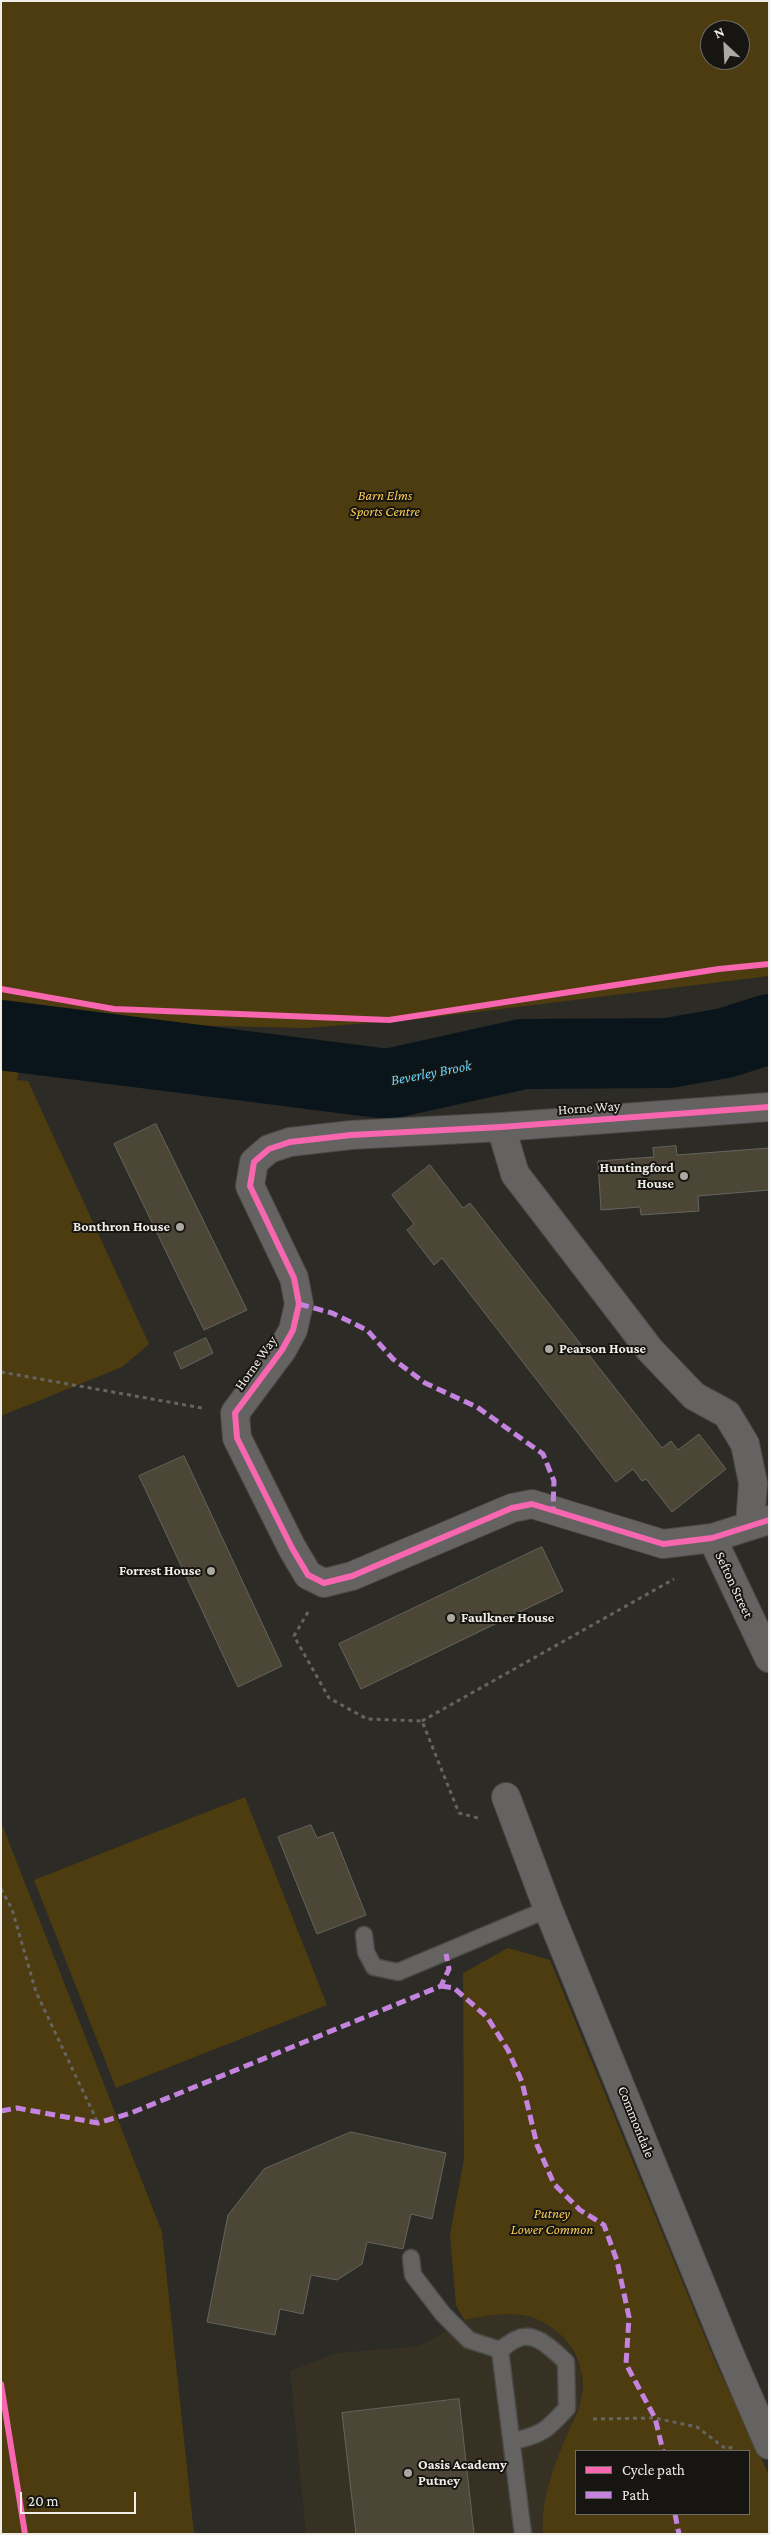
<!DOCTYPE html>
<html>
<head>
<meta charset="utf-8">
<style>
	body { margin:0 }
	#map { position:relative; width:770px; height:2535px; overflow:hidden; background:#2d2b26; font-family:"Crimson Pro",serif }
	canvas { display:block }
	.frame { position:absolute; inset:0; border:2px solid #f0ede7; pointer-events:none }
	.legend { position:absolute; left:575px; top:2450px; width:175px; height:65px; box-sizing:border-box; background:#171511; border:1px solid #6e6b67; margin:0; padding:6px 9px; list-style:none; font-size:15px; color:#f0ede7 }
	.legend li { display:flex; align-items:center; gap:10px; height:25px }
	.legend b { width:25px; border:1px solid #6e6b67 }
	.north { position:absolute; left:700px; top:20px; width:50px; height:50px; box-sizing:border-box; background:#171511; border:1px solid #6e6b67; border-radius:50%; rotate:335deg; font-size:14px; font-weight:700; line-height:20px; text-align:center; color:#f0ede7 }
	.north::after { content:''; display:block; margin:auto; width:18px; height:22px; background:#aca9a3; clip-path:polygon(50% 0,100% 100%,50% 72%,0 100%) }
	.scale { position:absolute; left:20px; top:2492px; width:116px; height:22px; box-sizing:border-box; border:2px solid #f0ede7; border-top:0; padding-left:6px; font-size:15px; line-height:18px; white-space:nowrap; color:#f0ede7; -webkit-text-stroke:4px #171511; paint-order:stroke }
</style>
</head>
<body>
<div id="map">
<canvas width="770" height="2535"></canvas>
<div class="frame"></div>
<ul class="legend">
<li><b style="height:6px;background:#f766af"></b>Cycle path</li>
<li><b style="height:6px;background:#c483df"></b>Path</li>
</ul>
<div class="north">N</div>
<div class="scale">20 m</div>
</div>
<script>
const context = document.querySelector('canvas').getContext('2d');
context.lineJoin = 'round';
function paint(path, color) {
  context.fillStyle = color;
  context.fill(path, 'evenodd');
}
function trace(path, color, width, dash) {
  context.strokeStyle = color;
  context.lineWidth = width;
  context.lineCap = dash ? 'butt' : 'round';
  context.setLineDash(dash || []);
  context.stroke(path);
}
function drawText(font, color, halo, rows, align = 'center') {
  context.font = font + ' "Crimson Pro",serif';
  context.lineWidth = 4;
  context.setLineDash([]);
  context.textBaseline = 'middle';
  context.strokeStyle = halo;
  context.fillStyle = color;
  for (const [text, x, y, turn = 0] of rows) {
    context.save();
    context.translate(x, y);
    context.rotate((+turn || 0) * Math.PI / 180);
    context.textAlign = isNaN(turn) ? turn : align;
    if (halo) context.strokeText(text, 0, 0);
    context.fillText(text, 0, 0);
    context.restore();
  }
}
paint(new Path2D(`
	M 496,2314 L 521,2314 L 547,2322 L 567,2340 L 581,2370 L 582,2399 L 563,2444 L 547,2495 L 542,2524 L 543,2534 L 306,2534 L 290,2371 L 337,2353 L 420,2346 L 464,2320 Z`), '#373123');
paint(new Path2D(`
	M 1,1 L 769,1 L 769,976 L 420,1019 L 306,1028 L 172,1025 L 87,1019 L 31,1010 L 17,1080 L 28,1081 L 149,1344 L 122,1367 L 1,1416 ZM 710,30 L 740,30 L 740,60 L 710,60 Z
	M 245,1797 L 327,2005 L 116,2088 L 34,1880 Z
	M 1,1822 L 162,2232 L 194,2534 L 1,2534 Z
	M 508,1948 L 550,1960 L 715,2361 L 769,2475 L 769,2534 L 543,2534 C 540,2505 553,2468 564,2442 C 569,2428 578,2414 581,2400 C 587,2377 577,2349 560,2334 C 530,2307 501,2313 464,2320 L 456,2305 L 450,2235 L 464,2159 L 463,1973 ZM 576,2451 L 749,2451 L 749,2514 L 576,2514 Z`), '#4c3c0f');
trace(new Path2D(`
	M 1,1035 L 388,1084 L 523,1054 L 668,1053 L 725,1043 L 769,1029`), '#09151a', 70);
const building = new Path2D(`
	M 156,1124 L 247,1310 L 204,1330 L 114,1144 Z
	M 676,1146 L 677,1155 L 769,1148 L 769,1190 L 698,1196 L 699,1211 L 641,1215 L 640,1207 L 601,1210 L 598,1161 L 654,1157 L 653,1148 Z
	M 430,1165 L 463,1208 L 470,1203 L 662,1448 L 671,1441 L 678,1450 L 699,1434 L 726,1469 L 672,1512 L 646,1479 L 642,1481 L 633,1469 L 616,1482 L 442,1258 L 434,1265 L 407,1230 L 414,1224 L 392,1195 Z
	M 206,1338 L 213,1353 L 181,1369 L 174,1353 Z
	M 184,1456 L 282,1666 L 238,1687 L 139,1476 Z
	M 542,1547 L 563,1591 L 361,1689 L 339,1644 Z
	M 311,1825 L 317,1838 L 333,1832 L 366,1915 L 317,1934 L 278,1837 Z
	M 351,2132 L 446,2153 L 432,2219 L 411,2214 L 403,2249 L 367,2242 L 362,2264 L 337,2280 L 311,2275 L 303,2314 L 280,2309 L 275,2335 L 207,2322 L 228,2215 L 264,2169 Z
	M 459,2399 L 474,2534 L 356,2534 L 342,2413 Z`);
paint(building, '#4b4635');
trace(building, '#66645f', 1);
const service = new Path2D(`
	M 364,1935 L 366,1952 L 374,1967 L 398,1972 L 548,1909
	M 411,2258 L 413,2275 L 443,2314 L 469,2340 L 500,2350 C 505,2347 511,2341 517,2339 C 535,2330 554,2351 566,2362 L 567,2408 C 547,2430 542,2435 513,2441
	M 500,2350 L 523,2534`);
const minor = new Path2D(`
	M 769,1107 L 501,1127 L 351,1135 L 290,1142 L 269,1149 L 254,1162 L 250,1186 L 294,1278 L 299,1304 L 293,1330 L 282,1350 L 235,1413 L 237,1438 L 292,1548 L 308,1575 L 324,1583 L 352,1576 L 512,1508 L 532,1504 L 663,1544 L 712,1538 L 769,1520
	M 501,1127 L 515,1174 L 650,1350 L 694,1396 L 727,1414 L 745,1444 L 753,1483 L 750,1525
	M 712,1538 L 769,1658
	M 506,1797 L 548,1909 L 727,2348 L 769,2445`);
trace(service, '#4b4946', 19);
trace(minor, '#4b4946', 30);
trace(new Path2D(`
	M 1,1372 L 202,1408
	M 308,1612 L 294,1636 L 329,1698 L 367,1719 L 422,1721 L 459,1813 L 478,1818
	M 422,1721 L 674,1579
	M 1,1889 L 12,1909 L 36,1992 L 98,2123
	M 593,2419 L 655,2418 L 697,2427 L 726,2449 L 733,2447`), '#646462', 3, [4, 4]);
trace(service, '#646361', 16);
trace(minor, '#646361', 28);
trace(new Path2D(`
	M 299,1304 L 332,1313 L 367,1330 L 393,1359 L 425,1383 L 477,1407 L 543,1454 L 554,1481 L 553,1509
	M 441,1986 L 454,1988 L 487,2017 L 508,2050 L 522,2082 L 537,2145 L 554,2184 L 580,2210 L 604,2225 L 617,2261 L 629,2317 L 626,2364 L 655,2418 L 663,2451
	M 1,2111 L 17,2108 L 98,2123 L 131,2113 L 441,1986 L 449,1969 L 446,1954
	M 675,2514 L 679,2534`), '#c483df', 5, [10, 5]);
trace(new Path2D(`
	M 1,989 L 114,1009 L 389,1020 L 719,969 L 769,964
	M 769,1107 L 501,1127 L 351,1135 L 290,1142 L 269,1149 L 254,1162 L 250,1186 L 294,1278 L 299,1304 L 293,1330 L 282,1350 L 235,1413 L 237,1438 L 292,1548 L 308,1575 L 324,1583 L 352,1576 L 512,1508 L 532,1504 L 663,1544 L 712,1538 L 769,1520
	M 1,2384 L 25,2534`), '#f766af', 6);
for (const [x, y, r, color] of [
	[684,1176,5,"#aca9a3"],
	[180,1227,5,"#aca9a3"],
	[549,1349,5,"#aca9a3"],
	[211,1571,5,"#aca9a3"],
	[451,1618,5,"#aca9a3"],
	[408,2473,5,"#aca9a3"]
]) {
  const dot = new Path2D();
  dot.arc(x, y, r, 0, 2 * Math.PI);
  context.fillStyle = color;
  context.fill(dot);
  trace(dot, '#171511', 2);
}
drawText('italic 14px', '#f9cb52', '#171511', [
	["Barn Elms",385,496],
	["Sports Centre",385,512],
	["Putney",552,2214],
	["Lower Common",552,2230]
]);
drawText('14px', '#f0ede7', '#171511', [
	["Horne Way",589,1108,-4],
	["Horne Way",256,1363,-55],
	["Sefton Street",734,1585,65],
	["Commondale",636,2122,68]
]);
drawText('bold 14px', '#f0ede7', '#171511', [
	["Huntingford",674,1168],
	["House",674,1184],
	["Bonthron House",170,1227],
	["Pearson House",559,1349,"left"],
	["Forrest House",201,1571],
	["Faulkner House",461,1618,"left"],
	["Oasis Academy",418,2465,"left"],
	["Putney",418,2481,"left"]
], 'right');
drawText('italic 15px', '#65d5fd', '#171511', [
	["Beverley Brook",431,1073,-11]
]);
</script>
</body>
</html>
